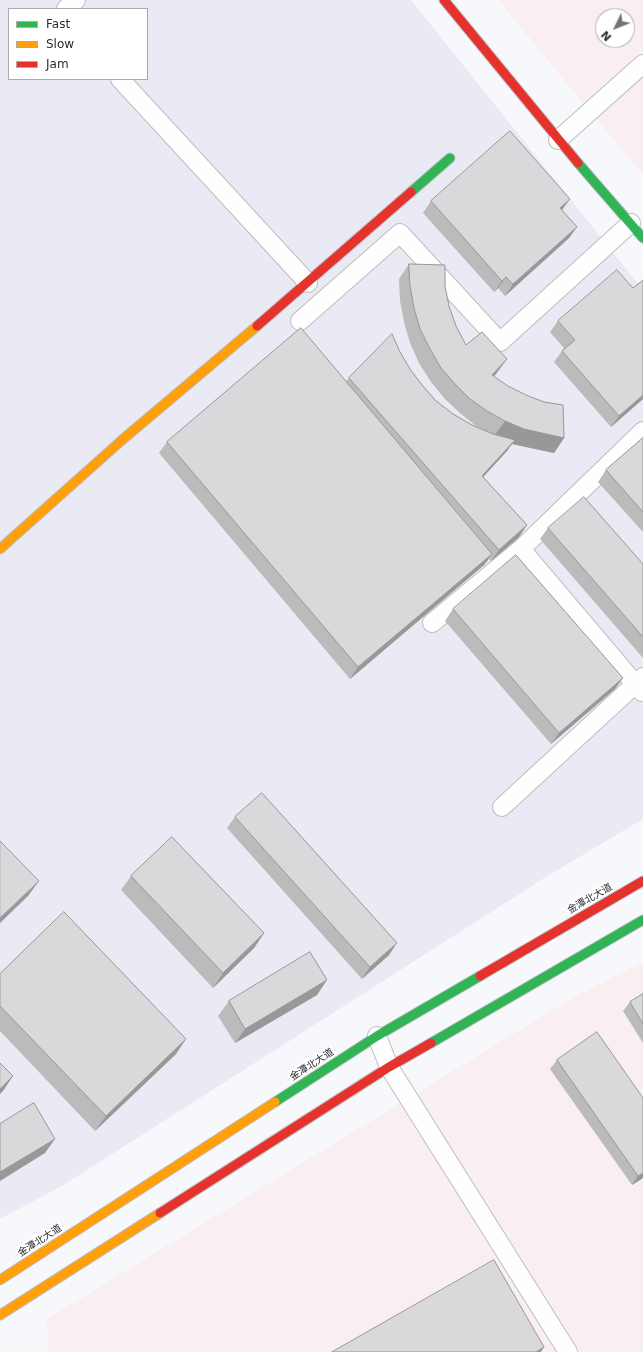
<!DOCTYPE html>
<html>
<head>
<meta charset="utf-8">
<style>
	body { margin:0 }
	#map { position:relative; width:643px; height:1352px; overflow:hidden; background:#f7f8fc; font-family:"DejaVu Sans",sans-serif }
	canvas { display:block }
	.legend { position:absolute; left:8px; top:8px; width:140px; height:72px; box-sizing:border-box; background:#fff; border:1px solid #ababac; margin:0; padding:5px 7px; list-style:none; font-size:12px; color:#2c2c2f }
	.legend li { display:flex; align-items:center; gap:8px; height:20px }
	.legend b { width:20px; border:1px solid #ababac }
	.north { position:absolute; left:595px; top:8px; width:40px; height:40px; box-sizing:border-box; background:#fff; border:1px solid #ababac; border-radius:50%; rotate:227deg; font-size:11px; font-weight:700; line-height:16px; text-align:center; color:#2c2c2f }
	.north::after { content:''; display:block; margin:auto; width:14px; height:18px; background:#737377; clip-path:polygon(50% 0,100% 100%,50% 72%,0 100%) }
</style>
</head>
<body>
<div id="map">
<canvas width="643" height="1352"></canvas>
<ul class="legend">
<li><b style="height:5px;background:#30b455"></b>Fast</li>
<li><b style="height:5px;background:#ff9f0a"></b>Slow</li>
<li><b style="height:5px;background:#e5322d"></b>Jam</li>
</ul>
<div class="north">N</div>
</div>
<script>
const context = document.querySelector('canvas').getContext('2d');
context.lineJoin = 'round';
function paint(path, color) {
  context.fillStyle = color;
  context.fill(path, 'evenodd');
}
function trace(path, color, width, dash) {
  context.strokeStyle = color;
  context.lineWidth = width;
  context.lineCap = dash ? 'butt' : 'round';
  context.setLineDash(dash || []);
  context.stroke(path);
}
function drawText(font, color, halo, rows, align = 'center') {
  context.font = font + ' "DejaVu Sans","Noto Sans SC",sans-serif';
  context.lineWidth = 4;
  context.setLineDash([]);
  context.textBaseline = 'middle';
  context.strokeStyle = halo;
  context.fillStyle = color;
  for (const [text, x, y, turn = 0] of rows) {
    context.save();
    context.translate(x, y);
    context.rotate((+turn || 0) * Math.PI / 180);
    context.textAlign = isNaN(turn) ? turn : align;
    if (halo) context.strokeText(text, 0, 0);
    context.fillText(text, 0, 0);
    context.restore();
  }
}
paint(new Path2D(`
	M 0,0 L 411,0 L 643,290 L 643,819 L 546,877 L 62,1186 L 0,1219 ZM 9,9 L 147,9 L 147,79 L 9,79 Z`), '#e9eaf4');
paint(new Path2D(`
	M 498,0 L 643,0 L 643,175 ZM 603,16 L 627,16 L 627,40 L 603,40 Z
	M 643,962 L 643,1352 L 48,1352 L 47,1319 L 572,998 Z`), '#faeff0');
const street = new Path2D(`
	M 66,9 L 76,0
	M 120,79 L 308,283
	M 558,140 L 643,64
	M 300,321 L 400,233 L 500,342 L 631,223
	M 521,549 L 642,692
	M 432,623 L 521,549 L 643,431
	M 502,807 L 643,677
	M 377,1036 L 389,1067 L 568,1352`);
const fast = new Path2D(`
	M 578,163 L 643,238
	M 411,192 L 450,158
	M 431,1043 L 643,920
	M 275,1102 L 377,1036 L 480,976`);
const slow = new Path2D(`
	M 0,549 L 122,440 L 257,326
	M 0,1280 L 275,1102
	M 0,1315 L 160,1213`);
const jam = new Path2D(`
	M 444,0 L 578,163
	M 257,326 L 411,192
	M 480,976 L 643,881
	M 160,1213 L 389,1067 L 431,1043`);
trace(street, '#bdbec1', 20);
trace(fast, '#bdbec1', 11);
trace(slow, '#bdbec1', 11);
trace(jam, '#bdbec1', 11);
trace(street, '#fefeff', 18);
trace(fast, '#30b455', 9);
trace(slow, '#ff9f0a', 9);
trace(jam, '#e5322d', 9);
paint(new Path2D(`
	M 431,201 L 562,210 L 577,227 L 569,238 L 505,296 L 498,288 L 494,292 L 423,213 Z
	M 409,264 L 445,286 L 449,306 L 456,326 L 466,345 L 507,359 L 494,376 L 564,438 L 554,453 L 512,444 L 507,451 L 483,477 L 527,525 L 519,537 L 491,561 L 489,559 L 484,565 L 350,679 L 159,453 L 167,442 L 346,381 L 349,378 L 400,352 L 410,369 L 422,385 L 435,400 L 453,414 L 472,425 L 484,430 L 476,426 L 460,413 L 445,399 L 431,382 L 419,363 L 410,343 L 404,322 L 400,301 L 399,279 Z
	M 558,321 L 643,399 L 611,427 L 554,362 L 562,351 L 564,348 L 550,332 Z
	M 643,438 L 643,532 L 598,482 L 606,470 Z
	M 548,528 L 643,564 L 643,658 L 540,539 Z
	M 453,609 L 623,678 L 615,689 L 551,744 L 445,621 Z
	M 235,817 L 389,955 L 362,979 L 227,828 Z
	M 131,876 L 264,933 L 254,948 L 213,988 L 121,890 Z
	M 0,974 L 176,1054 L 95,1131 L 0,1031 Z
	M 643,994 L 643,1043 L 623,1011 L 630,1002 Z
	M 317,995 L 235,1043 L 218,1016 L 229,1001 Z
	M 557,1060 L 643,1178 L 632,1185 L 550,1069 Z`), '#bbbbbc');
paint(new Path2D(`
	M 570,199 L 562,210 L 560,208 Z
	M 577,227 L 569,238 L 505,296 L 513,284 Z
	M 506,277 L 498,288 L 494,292 L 502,281 Z
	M 507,359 L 496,374 L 482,390 L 492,375 Z
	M 643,395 L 643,399 L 611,427 L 619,416 Z
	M 505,421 L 564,438 L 554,453 L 512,444 L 507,451 L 474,487 L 494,436 Z
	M 527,525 L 519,537 L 491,561 L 499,550 Z
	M 492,554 L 484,565 L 350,679 L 358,667 Z
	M 623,678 L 615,689 L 551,744 L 559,733 Z
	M 39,881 L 28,896 L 0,923 L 0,918 Z
	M 264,933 L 254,948 L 213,988 L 223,973 Z
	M 397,943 L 389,955 L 362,979 L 370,967 Z
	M 327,980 L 317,995 L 235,1043 L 245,1029 Z
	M 186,1039 L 176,1054 L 95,1131 L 106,1116 Z
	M 13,1076 L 3,1091 L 0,1094 L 0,1089 Z
	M 55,1139 L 45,1153 L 0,1181 L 0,1172 Z
	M 643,1173 L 643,1178 L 632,1185 L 638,1176 Z
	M 544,1347 L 541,1352 L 536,1352 Z`), '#989899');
const building = new Path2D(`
	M 510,131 L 570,199 L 560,208 L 577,227 L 513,284 L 506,277 L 502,281 L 431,201 Z
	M 409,264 L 445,265 L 445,286 L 449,306 L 456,326 L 466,345 L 482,332 L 507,359 L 492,375 L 508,386 L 526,395 L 544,402 L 563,405 L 564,438 L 524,429 L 505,421 L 487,411 L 470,399 L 455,384 L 441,368 L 430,349 L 420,329 L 414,308 L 410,286 Z
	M 617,270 L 633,288 L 643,280 L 643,395 L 619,416 L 562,351 L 575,340 L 558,321 Z
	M 301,328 L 492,554 L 358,667 L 167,442 Z
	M 392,334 L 400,352 L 410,369 L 422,385 L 435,400 L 453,414 L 472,425 L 493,434 L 515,440 L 482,476 L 527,525 L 499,550 L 349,378 Z
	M 643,438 L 643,512 L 606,470 Z
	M 584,497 L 643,564 L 643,637 L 548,528 Z
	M 516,555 L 623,678 L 559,733 L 453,609 Z
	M 262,793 L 397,943 L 370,967 L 235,817 Z
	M 172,837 L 264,933 L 223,973 L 131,876 Z
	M 0,841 L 39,881 L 0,918 Z
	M 64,912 L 186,1039 L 106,1116 L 0,1006 L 0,974 Z
	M 310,952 L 327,980 L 245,1029 L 229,1001 Z
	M 643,994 L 643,1024 L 630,1002 Z
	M 597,1032 L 643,1098 L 643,1173 L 638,1176 L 557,1060 Z
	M 0,1063 L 13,1076 L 0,1089 Z
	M 34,1103 L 55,1139 L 0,1172 L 0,1124 Z
	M 494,1260 L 544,1347 L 536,1352 L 332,1352 Z`);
paint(building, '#d9d9db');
trace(building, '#989899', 1);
drawText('10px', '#2c2c2f', '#fff', [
	["金潭北大道",590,899,-30],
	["金潭北大道",312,1065,-33],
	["金潭北大道",40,1241,-33]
]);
</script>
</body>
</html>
